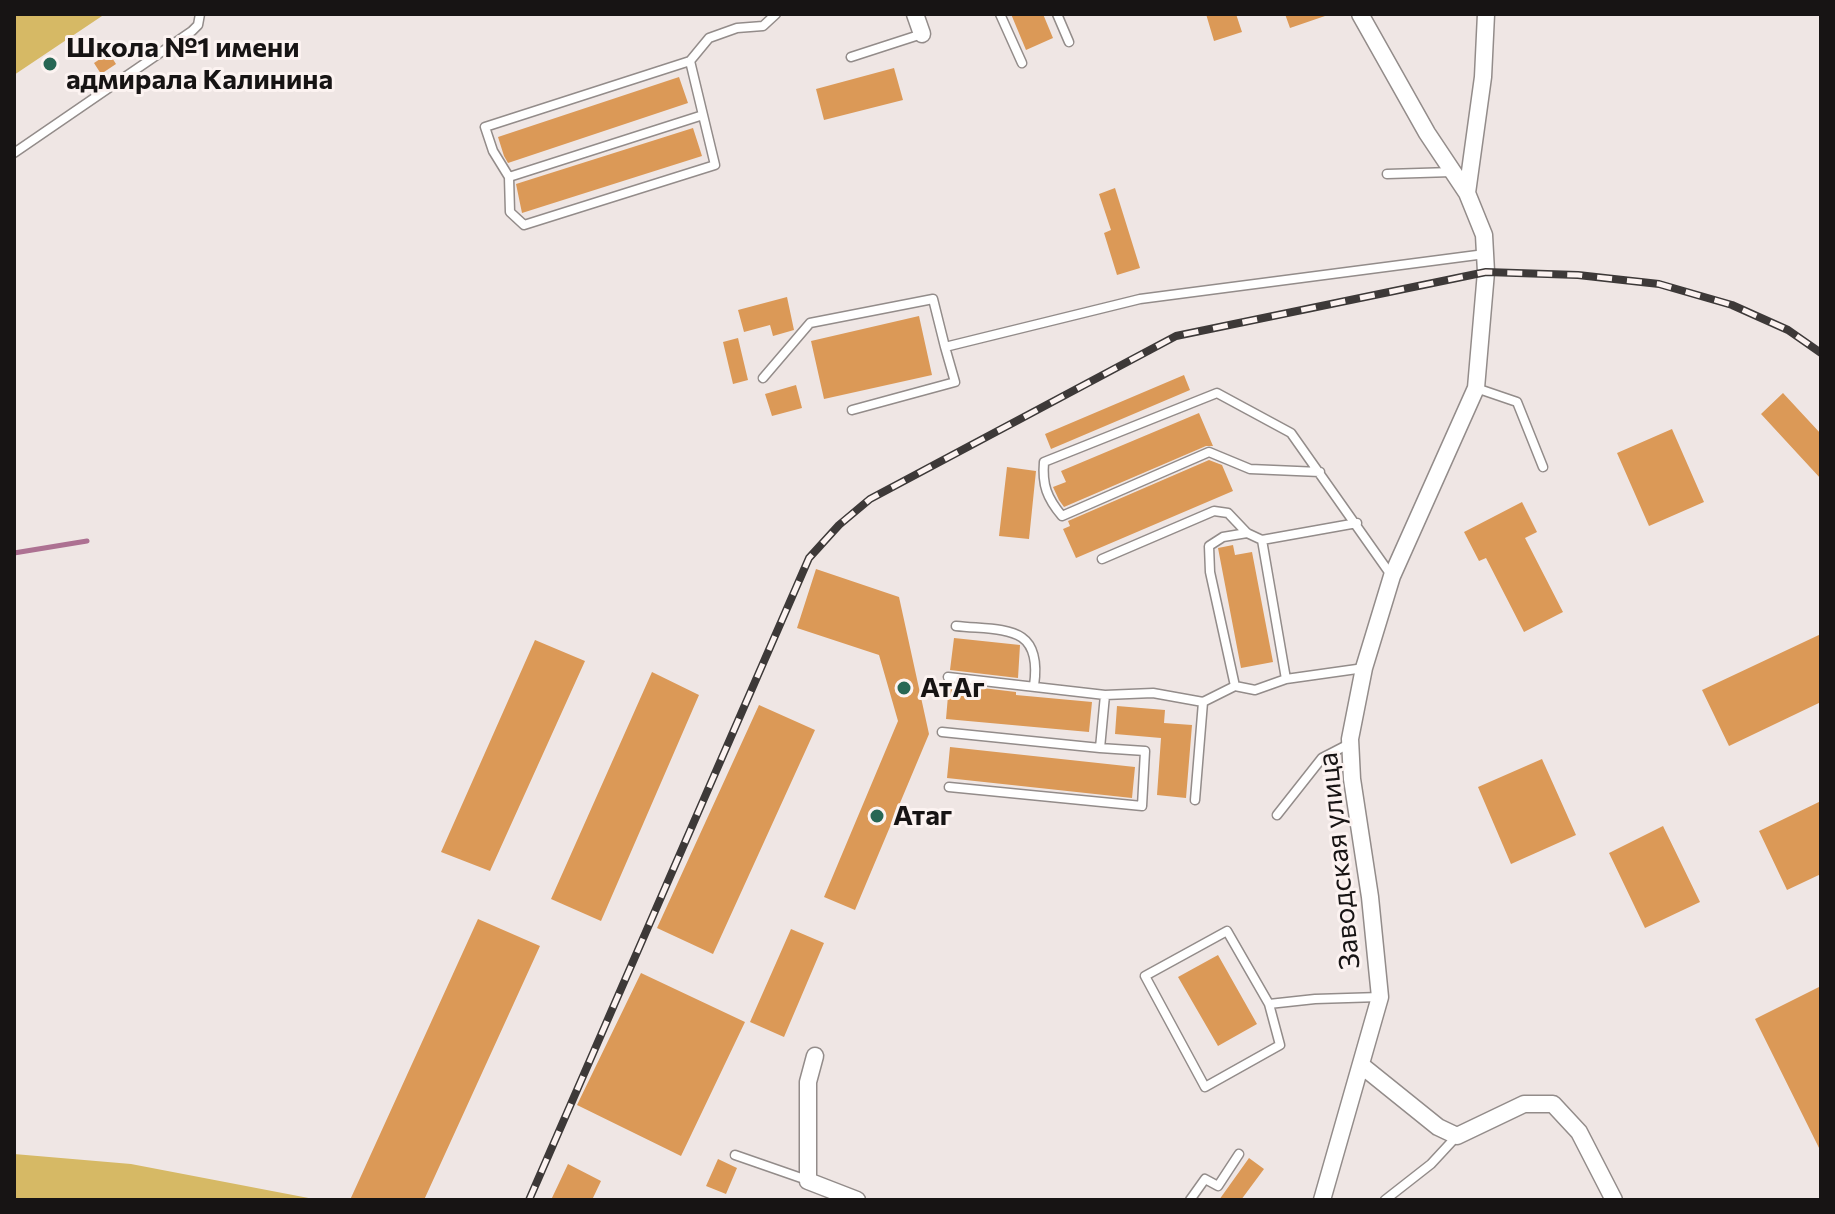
<!DOCTYPE html>
<html>
<head>
<meta charset="utf-8">
<style>
	body { margin:0 }
	#map { position:relative; width:1835px; height:1214px; overflow:hidden; background:#efe6e4; font-family:Commissioner,sans-serif }
	canvas { display:block }
	.frame { position:absolute; inset:0; border:16px solid #171414; pointer-events:none }
</style>
</head>
<body>
<div id="map">
<canvas width="1835" height="1214"></canvas>
<div class="frame"></div>
</div>
<script>
const context = document.querySelector('canvas').getContext('2d');
context.lineJoin = 'round';
function paint(path, color) {
  context.fillStyle = color;
  context.fill(path, 'evenodd');
}
function trace(path, color, width, dash) {
  context.strokeStyle = color;
  context.lineWidth = width;
  context.lineCap = dash ? 'butt' : 'round';
  context.setLineDash(dash || []);
  context.stroke(path);
}
function drawText(font, color, halo, rows, align = 'center') {
  context.font = font + ' Commissioner,sans-serif';
  context.lineWidth = 6;
  context.setLineDash([]);
  context.textBaseline = 'middle';
  context.strokeStyle = halo;
  context.fillStyle = color;
  for (const [text, x, y, turn = 0] of rows) {
    context.save();
    context.translate(x, y);
    context.rotate((+turn || 0) * Math.PI / 180);
    context.textAlign = isNaN(turn) ? turn : align;
    if (halo) context.strokeText(text, 0, 0);
    context.fillText(text, 0, 0);
    context.restore();
  }
}
paint(new Path2D(`
	M 14,14 L 105,14 L 14,75 Z
	M 14,1154 L 131,1164 L 319,1200 L 14,1200 Z`), '#d6b965');
trace(new Path2D(`
	M 14,553 L 87,541`), '#ad7192', 5);
paint(new Path2D(`
	M 1011,14 L 1043,14 L 1053,38 L 1026,50 Z
	M 1206,14 L 1236,14 L 1242,32 L 1214,41 Z
	M 1285,14 L 1325,14 L 1325,16 L 1290,28 Z
	M 109,53 L 116,64 L 101,74 L 94,63 Z
	M 894,68 L 903,100 L 824,120 L 816,89 Z
	M 679,77 L 688,103 L 508,163 L 504,156 L 498,137 Z
	M 693,128 L 702,156 L 522,213 L 516,184 Z
	M 1115,188 L 1140,268 L 1117,275 L 1104,233 L 1111,230 L 1099,194 Z
	M 787,297 L 794,330 L 773,336 L 770,325 L 744,332 L 738,310 Z
	M 919,316 L 932,375 L 824,399 L 811,341 Z
	M 738,338 L 748,380 L 733,384 L 723,342 Z
	M 1184,375 L 1190,390 L 1051,449 L 1045,434 Z
	M 796,385 L 802,408 L 772,416 L 765,394 Z
	M 1783,393 L 1821,434 L 1821,479 L 1761,414 Z
	M 1199,413 L 1213,446 L 1206,446 L 1064,507 L 1059,500 L 1053,487 L 1066,482 L 1061,471 Z
	M 1672,429 L 1704,502 L 1649,526 L 1617,453 Z
	M 1209,460 L 1222,465 L 1233,491 L 1076,558 L 1063,529 L 1070,526 L 1068,521 Z
	M 1007,467 L 1036,471 L 1029,539 L 999,536 Z
	M 1522,502 L 1537,532 L 1525,538 L 1563,612 L 1524,632 L 1486,558 L 1479,561 L 1464,532 Z
	M 1233,545 L 1235,555 L 1252,552 L 1273,662 L 1241,668 L 1218,548 Z
	M 816,569 L 899,597 L 929,734 L 855,910 L 824,897 L 898,721 L 879,655 L 797,628 Z
	M 1821,634 L 1821,702 L 1729,746 L 1702,690 Z
	M 954,638 L 1020,645 L 1018,678 L 950,670 Z
	M 535,640 L 585,661 L 490,871 L 441,852 Z
	M 652,672 L 699,695 L 601,921 L 551,899 Z
	M 949,684 L 1016,692 L 1016,695 L 1092,702 L 1089,732 L 946,719 Z
	M 759,705 L 815,730 L 713,954 L 657,928 Z
	M 1117,706 L 1165,710 L 1164,723 L 1192,725 L 1186,798 L 1157,795 L 1161,738 L 1115,734 Z
	M 950,747 L 1135,767 L 1132,798 L 947,778 Z
	M 1542,759 L 1576,835 L 1511,864 L 1478,787 Z
	M 1821,801 L 1821,874 L 1787,890 L 1759,831 Z
	M 1663,826 L 1700,902 L 1645,928 L 1609,853 Z
	M 478,919 L 540,946 L 424,1200 L 350,1200 Z
	M 791,929 L 824,943 L 784,1037 L 750,1022 Z
	M 1218,955 L 1257,1024 L 1218,1046 L 1178,977 Z
	M 641,973 L 745,1022 L 681,1156 L 577,1105 Z
	M 1821,986 L 1821,1152 L 1755,1019 Z
	M 1249,1158 L 1264,1169 L 1241,1200 L 1219,1200 Z
	M 718,1159 L 737,1168 L 726,1194 L 706,1186 Z
	M 568,1164 L 601,1181 L 592,1200 L 551,1200 Z`), '#db9957');
const lane = new Path2D(`
	M 1000,14 L 1022,63
	M 1057,14 L 1069,42
	M 851,57 L 922,34
	M 690,61 L 715,165 L 524,225 L 510,212 L 509,177 L 493,151 L 485,127 L 690,61 L 709,38 L 737,28 L 763,26 L 776,14
	M 14,153 L 192,31 L 198,25 L 200,14
	M 1387,174 L 1452,172
	M 509,177 L 703,115
	M 763,378 L 810,323 L 933,299 L 945,347
	M 1476,388 L 1517,402 L 1543,467
	M 852,410 L 955,382 L 945,347 L 1140,299 L 1485,254
	M 1320,472 L 1250,469 L 1209,452 L 1062,516 C 1047,498 1042,485 1044,462 L 1217,393 L 1291,433 L 1391,575
	M 1247,533 L 1223,537 L 1209,546 L 1210,572 L 1235,686 L 1255,690 L 1286,679 L 1262,540
	M 1102,559 L 1214,511 L 1228,513 L 1247,533 L 1262,540 L 1357,523
	M 956,626 C 1003,631 1043,623 1034,686
	M 948,677 L 1105,695
	M 1286,679 L 1364,668
	M 942,732 L 1100,748
	M 949,787 L 1142,806 L 1145,751 L 1100,748 L 1105,695 L 1153,693 L 1203,702 L 1235,686
	M 1195,800 L 1203,702
	M 1277,815 L 1322,758 L 1349,744
	M 1269,1004 L 1280,1045 L 1205,1087 L 1145,976 L 1227,931 L 1269,1004 L 1315,999 L 1380,997
	M 735,1155 L 807,1180
	M 1190,1200 L 1205,1179 L 1218,1186 L 1239,1154
	M 1385,1200 L 1431,1164 L 1456,1137`);
const street = new Path2D(`
	M 915,14 L 922,34
	M 1467,193 L 1483,77 L 1486,14
	M 815,1056 L 808,1082 L 808,1181 L 857,1200
	M 1361,1065 L 1438,1127 L 1457,1136 L 1524,1104 L 1553,1104 L 1579,1132 L 1614,1200
	M 1322,1200 L 1380,997 L 1370,897 L 1352,779 L 1350,739 L 1364,668 L 1392,576 L 1476,388 L 1486,272 L 1484,235 L 1467,193 L 1427,133 L 1360,14`);
trace(lane, '#938c8a', 11);
trace(street, '#938c8a', 19);
trace(lane, '#fff', 8);
trace(street, '#fff', 16);
const rail = new Path2D(`
	M 529,1200 L 809,558 L 839,525 L 870,499 L 1176,336 L 1486,272 L 1578,275 L 1659,284 L 1732,305 L 1788,330 L 1821,353`);
trace(rail, '#3d3938', 8);
trace(rail, '#fcf3f1', 5, [15]);
for (const [x, y, r, color] of [
	[50,64,8,"#286754"],
	[904,688,8,"#286754"],
	[877,816,8,"#286754"]
]) {
  const dot = new Path2D();
  dot.arc(x, y, r, 0, 2 * Math.PI);
  context.fillStyle = color;
  context.fill(dot);
  trace(dot, '#fcf3f1', 3);
}
drawText('bold 28px', '#171414', '#fcf3f1', [
	["Школа №1 имени",66,48],
	["адмирала Калинина",66,80],
	["АтАг",920,688],
	["Атаг",893,816]
], 'left');
drawText('28px', '#171414', '#fcf3f1', [
	["Заводская улица",1339,861,-96]
]);
</script>
</body>
</html>
